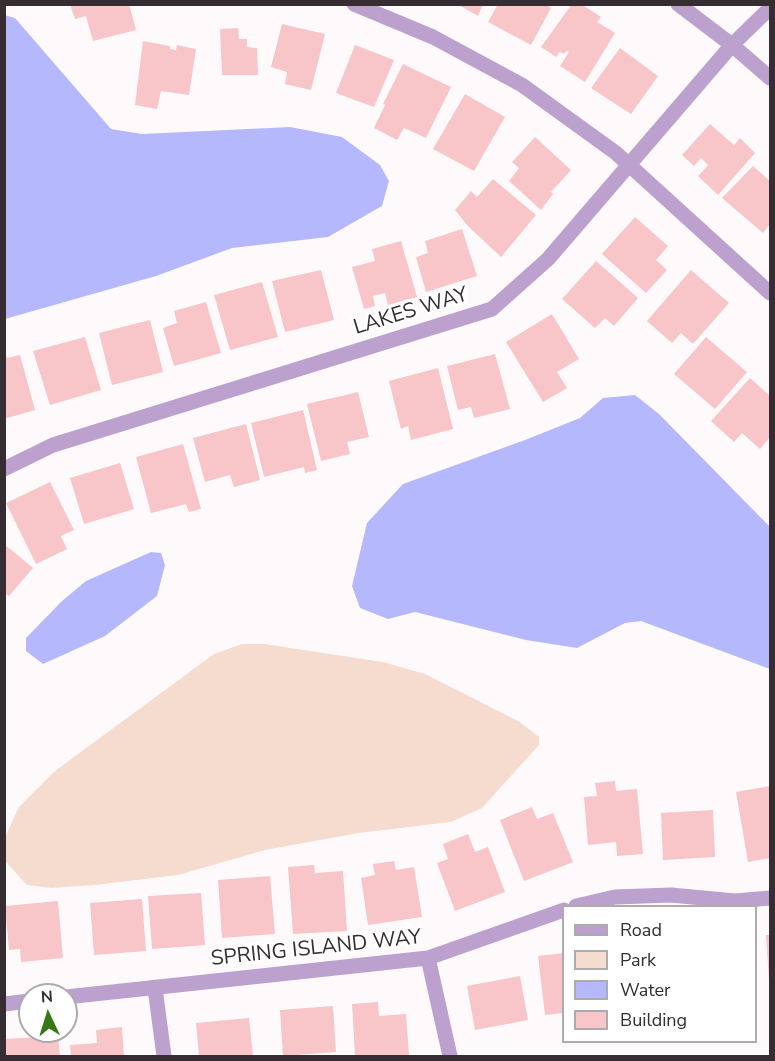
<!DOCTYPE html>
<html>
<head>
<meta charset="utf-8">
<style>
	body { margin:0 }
	#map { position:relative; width:775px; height:1061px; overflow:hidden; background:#fefafc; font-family:"Nunito Sans",sans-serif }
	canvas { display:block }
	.frame { position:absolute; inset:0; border:6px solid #352d31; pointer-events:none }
	.legend { position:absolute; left:562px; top:905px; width:195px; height:138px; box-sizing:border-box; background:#fff; border:2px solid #aeabad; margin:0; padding:8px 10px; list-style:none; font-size:18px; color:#352d31 }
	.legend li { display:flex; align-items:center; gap:12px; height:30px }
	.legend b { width:30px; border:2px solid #aeabad }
	.north { position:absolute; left:18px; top:983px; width:60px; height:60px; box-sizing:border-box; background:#fff; border:2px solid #aeabad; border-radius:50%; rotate:356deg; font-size:16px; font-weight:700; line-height:24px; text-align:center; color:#352d31 }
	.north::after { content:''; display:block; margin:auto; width:21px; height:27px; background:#377816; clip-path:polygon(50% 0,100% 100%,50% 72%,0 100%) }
</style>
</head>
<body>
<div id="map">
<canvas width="775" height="1061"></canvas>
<div class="frame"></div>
<ul class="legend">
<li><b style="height:8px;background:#bca0cd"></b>Road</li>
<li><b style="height:16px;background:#f6dbcf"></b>Park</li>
<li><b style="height:16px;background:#b5b8fd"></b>Water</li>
<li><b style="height:16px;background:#f8c5c8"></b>Building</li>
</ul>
<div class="north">N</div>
</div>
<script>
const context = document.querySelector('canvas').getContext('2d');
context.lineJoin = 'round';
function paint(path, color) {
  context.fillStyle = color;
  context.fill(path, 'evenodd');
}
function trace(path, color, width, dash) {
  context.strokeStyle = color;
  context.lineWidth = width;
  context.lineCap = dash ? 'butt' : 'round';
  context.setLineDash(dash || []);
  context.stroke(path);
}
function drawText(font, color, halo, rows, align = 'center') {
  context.font = font + ' "Nunito Sans",sans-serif';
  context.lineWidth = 6;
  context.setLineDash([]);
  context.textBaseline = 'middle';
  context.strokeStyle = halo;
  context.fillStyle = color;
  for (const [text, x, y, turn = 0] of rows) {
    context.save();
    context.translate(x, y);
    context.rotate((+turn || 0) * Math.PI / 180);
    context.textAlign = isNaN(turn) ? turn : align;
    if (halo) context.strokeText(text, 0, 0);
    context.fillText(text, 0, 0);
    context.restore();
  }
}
paint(new Path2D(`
	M 242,644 L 264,644 L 383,662 L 425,674 L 518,721 L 539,737 L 539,745 L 482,808 L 451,822 L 358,833 L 265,850 L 178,875 L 95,885 L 51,888 L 27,885 L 5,861 L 5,837 L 19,807 L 55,771 L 214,654 Z`), '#f6dbcf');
paint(new Path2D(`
	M 4,15 L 15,18 L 111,129 L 142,134 L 290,127 L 342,137 L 380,165 L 389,181 L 382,206 L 328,237 L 232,248 L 156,276 L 5,319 Z
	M 635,395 L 659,414 L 770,527 L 770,669 L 641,621 L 625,623 L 577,648 L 526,640 L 415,612 L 388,619 L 360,608 L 352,586 L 367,523 L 403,484 L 525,440 L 580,418 L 603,398 Z
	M 151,552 L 161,553 L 165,565 L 157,596 L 105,636 L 43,664 L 26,651 L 26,638 L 62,601 L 86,581 Z`), '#b5b8fd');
paint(new Path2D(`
	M 70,4 L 129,4 L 136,30 L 93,41 L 86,16 L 75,19 Z
	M 457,4 L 483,4 L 478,16 Z
	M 498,4 L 545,4 L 551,8 L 531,45 L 488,22 Z
	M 572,4 L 581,4 L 601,17 L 597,22 L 615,33 L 585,82 L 560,66 L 569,52 L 566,51 L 564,54 L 560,52 L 556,57 L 541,47 Z
	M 282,24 L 325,34 L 311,90 L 285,84 L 287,72 L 271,67 Z
	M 238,28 L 239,39 L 247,39 L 247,47 L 257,48 L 258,75 L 222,75 L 220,29 Z
	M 143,41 L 170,46 L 170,49 L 176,50 L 177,45 L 196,49 L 189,95 L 161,91 L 157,109 L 135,105 Z
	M 355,45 L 394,60 L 374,107 L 336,93 Z
	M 620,48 L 658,76 L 631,114 L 591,88 Z
	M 403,64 L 451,87 L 426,138 L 404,128 L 397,140 L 374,128 L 385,105 L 383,104 Z
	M 465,94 L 505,117 L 474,171 L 433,149 Z
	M 710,124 L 734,145 L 740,138 L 755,153 L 718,195 L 698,176 L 708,165 L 701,158 L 694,166 L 682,155 Z
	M 535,137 L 571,170 L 551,192 L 553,194 L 541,210 L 509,181 L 519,168 L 512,162 Z
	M 753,166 L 770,181 L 770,224 L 763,233 L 722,198 Z
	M 493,179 L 536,215 L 501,257 L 468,226 L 455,210 L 471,191 L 477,197 Z
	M 635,217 L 668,246 L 656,260 L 667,270 L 646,293 L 602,254 Z
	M 462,229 L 477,276 L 426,292 L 416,257 L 428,253 L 425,241 Z
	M 401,241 L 417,297 L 388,305 L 385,293 L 373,296 L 375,306 L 364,309 L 352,267 L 375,261 L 372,249 Z
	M 596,261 L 638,298 L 614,326 L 605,318 L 595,328 L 562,299 Z
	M 321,270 L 334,320 L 285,332 L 272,281 Z
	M 691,270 L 729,303 L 693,344 L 681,333 L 672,343 L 647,321 Z
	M 262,282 L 278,337 L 230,350 L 214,295 Z
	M 206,302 L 221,353 L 174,366 L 163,328 L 177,323 L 174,311 Z
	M 552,314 L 579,359 L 557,372 L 567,388 L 543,402 L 506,342 Z
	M 150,320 L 163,372 L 112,385 L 99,333 Z
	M 85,337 L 101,390 L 50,405 L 33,351 Z
	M 706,337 L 747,372 L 715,409 L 674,374 Z
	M 4,349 L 7,358 L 20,355 L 35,410 L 4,419 Z
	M 495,354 L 510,409 L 474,418 L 471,407 L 458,410 L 447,366 Z
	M 438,368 L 453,429 L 411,440 L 408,426 L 401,429 L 389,381 Z
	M 750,378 L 770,396 L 770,437 L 760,449 L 742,433 L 734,442 L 711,421 Z
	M 358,392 L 369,437 L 347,442 L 350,454 L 321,461 L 307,404 Z
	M 303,410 L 317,470 L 305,473 L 304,467 L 264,477 L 251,423 Z
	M 246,424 L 260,480 L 234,487 L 230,475 L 205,482 L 193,438 Z
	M 183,444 L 201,509 L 189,512 L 186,504 L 151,513 L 136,457 Z
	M 120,463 L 134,509 L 84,524 L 70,478 Z
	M 50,482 L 74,530 L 61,536 L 67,549 L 36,564 L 6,503 Z
	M 4,544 L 33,568 L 9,596 L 4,593 Z
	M 615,781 L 616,791 L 637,789 L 643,854 L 617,856 L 616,842 L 588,845 L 584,797 L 597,796 L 595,783 Z
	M 770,786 L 770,858 L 748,862 L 736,792 Z
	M 532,807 L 537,819 L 553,813 L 573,862 L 524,881 L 500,820 Z
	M 713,810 L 715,857 L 663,860 L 661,813 Z
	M 468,834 L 475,852 L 488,847 L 505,892 L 455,911 L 437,863 L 448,859 L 443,844 Z
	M 394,861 L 396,870 L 414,867 L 422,917 L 368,925 L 361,878 L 375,875 L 373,864 Z
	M 314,865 L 315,873 L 343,871 L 347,931 L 293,934 L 288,867 Z
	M 270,876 L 275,934 L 222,938 L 218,880 Z
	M 201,893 L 205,945 L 152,949 L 148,896 Z
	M 142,899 L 146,951 L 94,955 L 90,903 Z
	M 58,901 L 63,958 L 21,962 L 20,949 L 9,950 L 5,906 Z
	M 766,935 L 770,935 L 770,980 L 769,980 Z
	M 564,953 L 564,1013 L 545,1015 L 538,956 Z
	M 520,976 L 528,1020 L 475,1030 L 467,986 Z
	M 378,1002 L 379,1016 L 406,1014 L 409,1056 L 355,1056 L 352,1004 Z
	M 333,1006 L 336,1052 L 283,1056 L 280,1010 Z
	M 249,1018 L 253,1056 L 199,1056 L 196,1023 Z
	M 122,1027 L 124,1056 L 71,1056 L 70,1045 L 97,1043 L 96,1030 Z
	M 58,1036 L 60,1056 L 6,1056 L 5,1039 Z`), '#f8c5c8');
trace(new Path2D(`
	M 354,4 L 433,37 L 522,85 L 616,153 L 770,293
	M 4,469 L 53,445 L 492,309 L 548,259 L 732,45 L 770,8
	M 576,906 L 615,897 L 671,895 L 735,901 L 770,898
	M 428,958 L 450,1056
	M 155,988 L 164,1056
	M 66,997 L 428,958 L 564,910
	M 4,1004 L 30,1001`), '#bca0cd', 15);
trace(new Path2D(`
	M 678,4 L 732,45 L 770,78`), '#bca0cd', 15);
drawText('21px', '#352d31', '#fff', [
	["LAKES WAY",411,312,-17],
	["SPRING ISLAND WAY",316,949,-6]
]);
</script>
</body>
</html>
